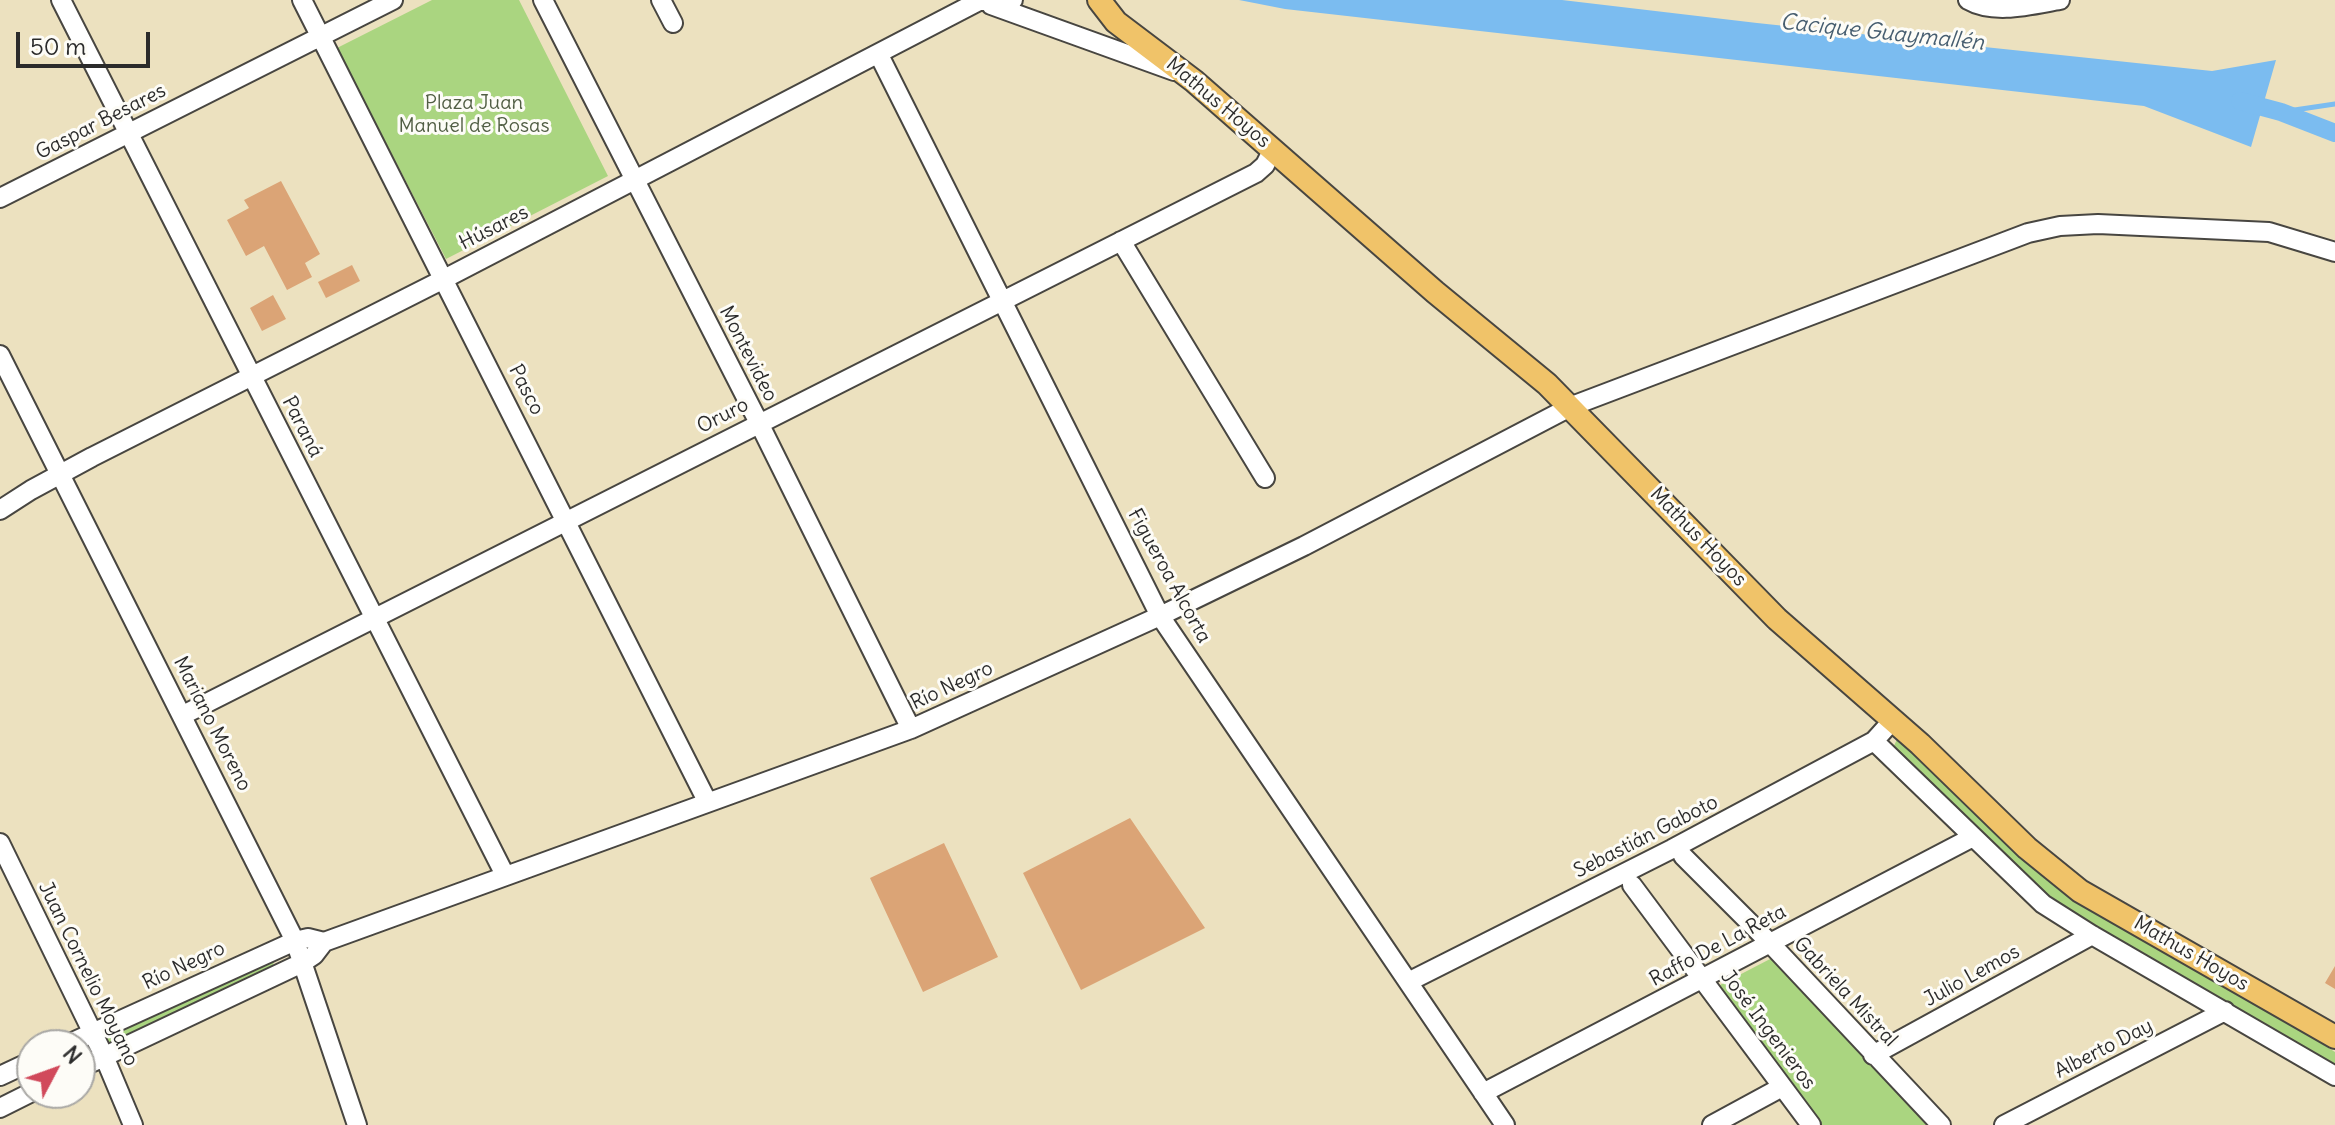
<!DOCTYPE html>
<html>
<head>
<meta charset="utf-8">
<style>
	body { margin:0 }
	#map { position:relative; width:2335px; height:1125px; overflow:hidden; background:#ece1bf; font-family:Delius,sans-serif }
	canvas { display:block }
	.north { position:absolute; left:16px; top:1029px; width:80px; height:80px; box-sizing:border-box; background:#fdfcf7; border:2px solid #a9a8a5; border-radius:50%; rotate:49deg; font-size:22px; font-weight:700; line-height:32px; text-align:center; color:#2b2b2b }
	.north::after { content:''; display:block; margin:auto; width:28px; height:36px; background:#d1495b; clip-path:polygon(50% 0,100% 100%,50% 72%,0 100%) }
	.scale { position:absolute; left:16px; top:32px; width:134px; height:36px; box-sizing:border-box; border:4px solid #2b2b2b; border-top:0; padding-left:10px; font-size:24px; line-height:28px; white-space:nowrap; color:#2b2b2b; -webkit-text-stroke:6px #fdfcf7; paint-order:stroke }
</style>
</head>
<body>
<div id="map">
<canvas width="2335" height="1125"></canvas>
<div class="north">N</div>
<div class="scale">50 m</div>
</div>
<script>
const context = document.querySelector('canvas').getContext('2d');
context.lineJoin = 'round';
function paint(path, color) {
  context.fillStyle = color;
  context.fill(path, 'evenodd');
}
function trace(path, color, width, dash) {
  context.strokeStyle = color;
  context.lineWidth = width;
  context.lineCap = dash ? 'butt' : 'round';
  context.setLineDash(dash || []);
  context.stroke(path);
}
function drawText(font, color, halo, rows, align = 'center') {
  context.font = font + ' Delius,sans-serif';
  context.lineWidth = 6;
  context.setLineDash([]);
  context.textBaseline = 'middle';
  context.strokeStyle = halo;
  context.fillStyle = color;
  for (const [text, x, y, turn = 0] of rows) {
    context.save();
    context.translate(x, y);
    context.rotate((+turn || 0) * Math.PI / 180);
    context.textAlign = isNaN(turn) ? turn : align;
    if (halo) context.strokeText(text, 0, 0);
    context.fillText(text, 0, 0);
    context.restore();
  }
}
paint(new Path2D(`
	M 432,0 L 519,0 L 608,176 L 446,259 L 337,48 Z
	M 1900,733 L 2076,890 L 2335,1052 L 2335,1070 L 2043,898 L 1892,750 Z
	M 1772,958 L 1930,1125 L 1821,1125 L 1718,986 Z
	M 265,960 L 274,962 L 271,971 L 104,1047 L 98,1037 Z`), '#aad580');
paint(new Path2D(`
	M 1239,0 L 1562,0 L 1757,23 L 2212,71 L 2276,60 L 2251,147 L 2144,106 L 1285,9 Z`), '#7bbcf0');
trace(new Path2D(`
	M 2281,112 L 2335,104`), '#7bbcf0', 5);
trace(new Path2D(`
	M 2240,101 L 2281,112 L 2335,133`), '#7bbcf0', 18);
paint(new Path2D(`
	M 281,181 L 320,254 L 305,263 L 312,277 L 287,290 L 264,246 L 246,256 L 227,220 L 249,208 L 244,200 Z
	M 352,265 L 360,281 L 326,298 L 318,282 Z
	M 273,295 L 286,319 L 262,331 L 250,308 Z
	M 1130,818 L 1205,928 L 1081,990 L 1023,873 Z
	M 944,843 L 998,957 L 923,992 L 870,878 Z
	M 2335,966 L 2335,989 L 2325,983 Z`), '#dba476');
const minor = new Path2D(`
	M 61,0 L 505,875
	M 302,0 L 707,801
	M 543,0 L 759,423 L 911,729
	M 661,0 L 673,23
	M 1968,0 C 1994,15 2031,5 2060,0
	M 991,5 L 1174,71
	M 879,55 L 1160,616 L 1505,1125
	M 0,198 L 393,0
	M 1121,241 L 1265,478
	M 0,355 L 295,941 L 357,1125
	M 0,510 L 31,490 L 92,457 L 444,279 L 979,1 L 1013,0
	M 183,715 L 1256,173 L 1265,165 L 1273,149
	M 1874,741 L 2043,904 L 2092,935 L 2335,1076
	M 0,843 L 104,1056 L 133,1125
	M 1683,856 L 1770,943 L 1941,1125
	M 1632,885 L 1811,1125
	M 1410,981 L 1672,849 L 1874,741 L 1893,720
	M 66,1045 L 295,941 L 308,938 L 324,942 L 911,729 L 1160,616 L 1304,546 L 1572,406 L 2028,233 L 2060,226 L 2098,224 L 2269,232 L 2335,252
	M 1873,1055 L 2092,935
	M 80,1068 L 302,963 L 314,955 L 324,942
	M 0,1076 L 32,1061
	M 1483,1093 L 1973,837
	M 0,1108 L 32,1092
	M 1712,1125 L 1782,1087
	M 2004,1125 L 2225,1011`);
const major = new Path2D(`
	M 1099,0 L 1116,22 L 1194,81 L 1435,292 L 1547,384 L 1777,619 L 1920,744 L 2027,848 L 2080,891 L 2335,1037`);
trace(minor, '#484641', 22);
trace(major, '#484641', 26);
trace(minor, '#fff', 18);
trace(major, '#f0c369', 22);
drawText('20px', '#515e44', '#fdfcf7', [
	["Plaza Juan",474,103],
	["Manuel de Rosas",474,126]
]);
drawText('20px', '#2b2b2b', '#fdfcf7', [
	["Mathus Hoyos",1218,103,40],
	["Gaspar Besares",101,122,-27],
	["Húsares",494,228,-27],
	["Montevideo",748,354,63],
	["Pasco",526,390,63],
	["Oruro",723,416,-27],
	["Paraná",302,427,63],
	["Mathus Hoyos",1698,537,46],
	["Figueroa Alcorta",1169,576,61],
	["Río Negro",952,686,-25],
	["Mariano Moreno",212,724,63],
	["Sebastián Gaboto",1646,837,-27],
	["Raffo De La Reta",1718,946,-28],
	["Mathus Hoyos",2191,954,30],
	["Río Negro",184,966,-25],
	["Juan Cornelio Moyano",88,974,64],
	["Julio Lemos",1972,976,-29],
	["Gabriela Mistral",1845,992,47],
	["José Ingenieros",1768,1030,53],
	["Alberto Day",2104,1049,-27]
]);
drawText('italic 22px', '#475e70', '#fdfcf7', [
	["Cacique Guaymallén",1882,33,6]
]);
</script>
</body>
</html>
